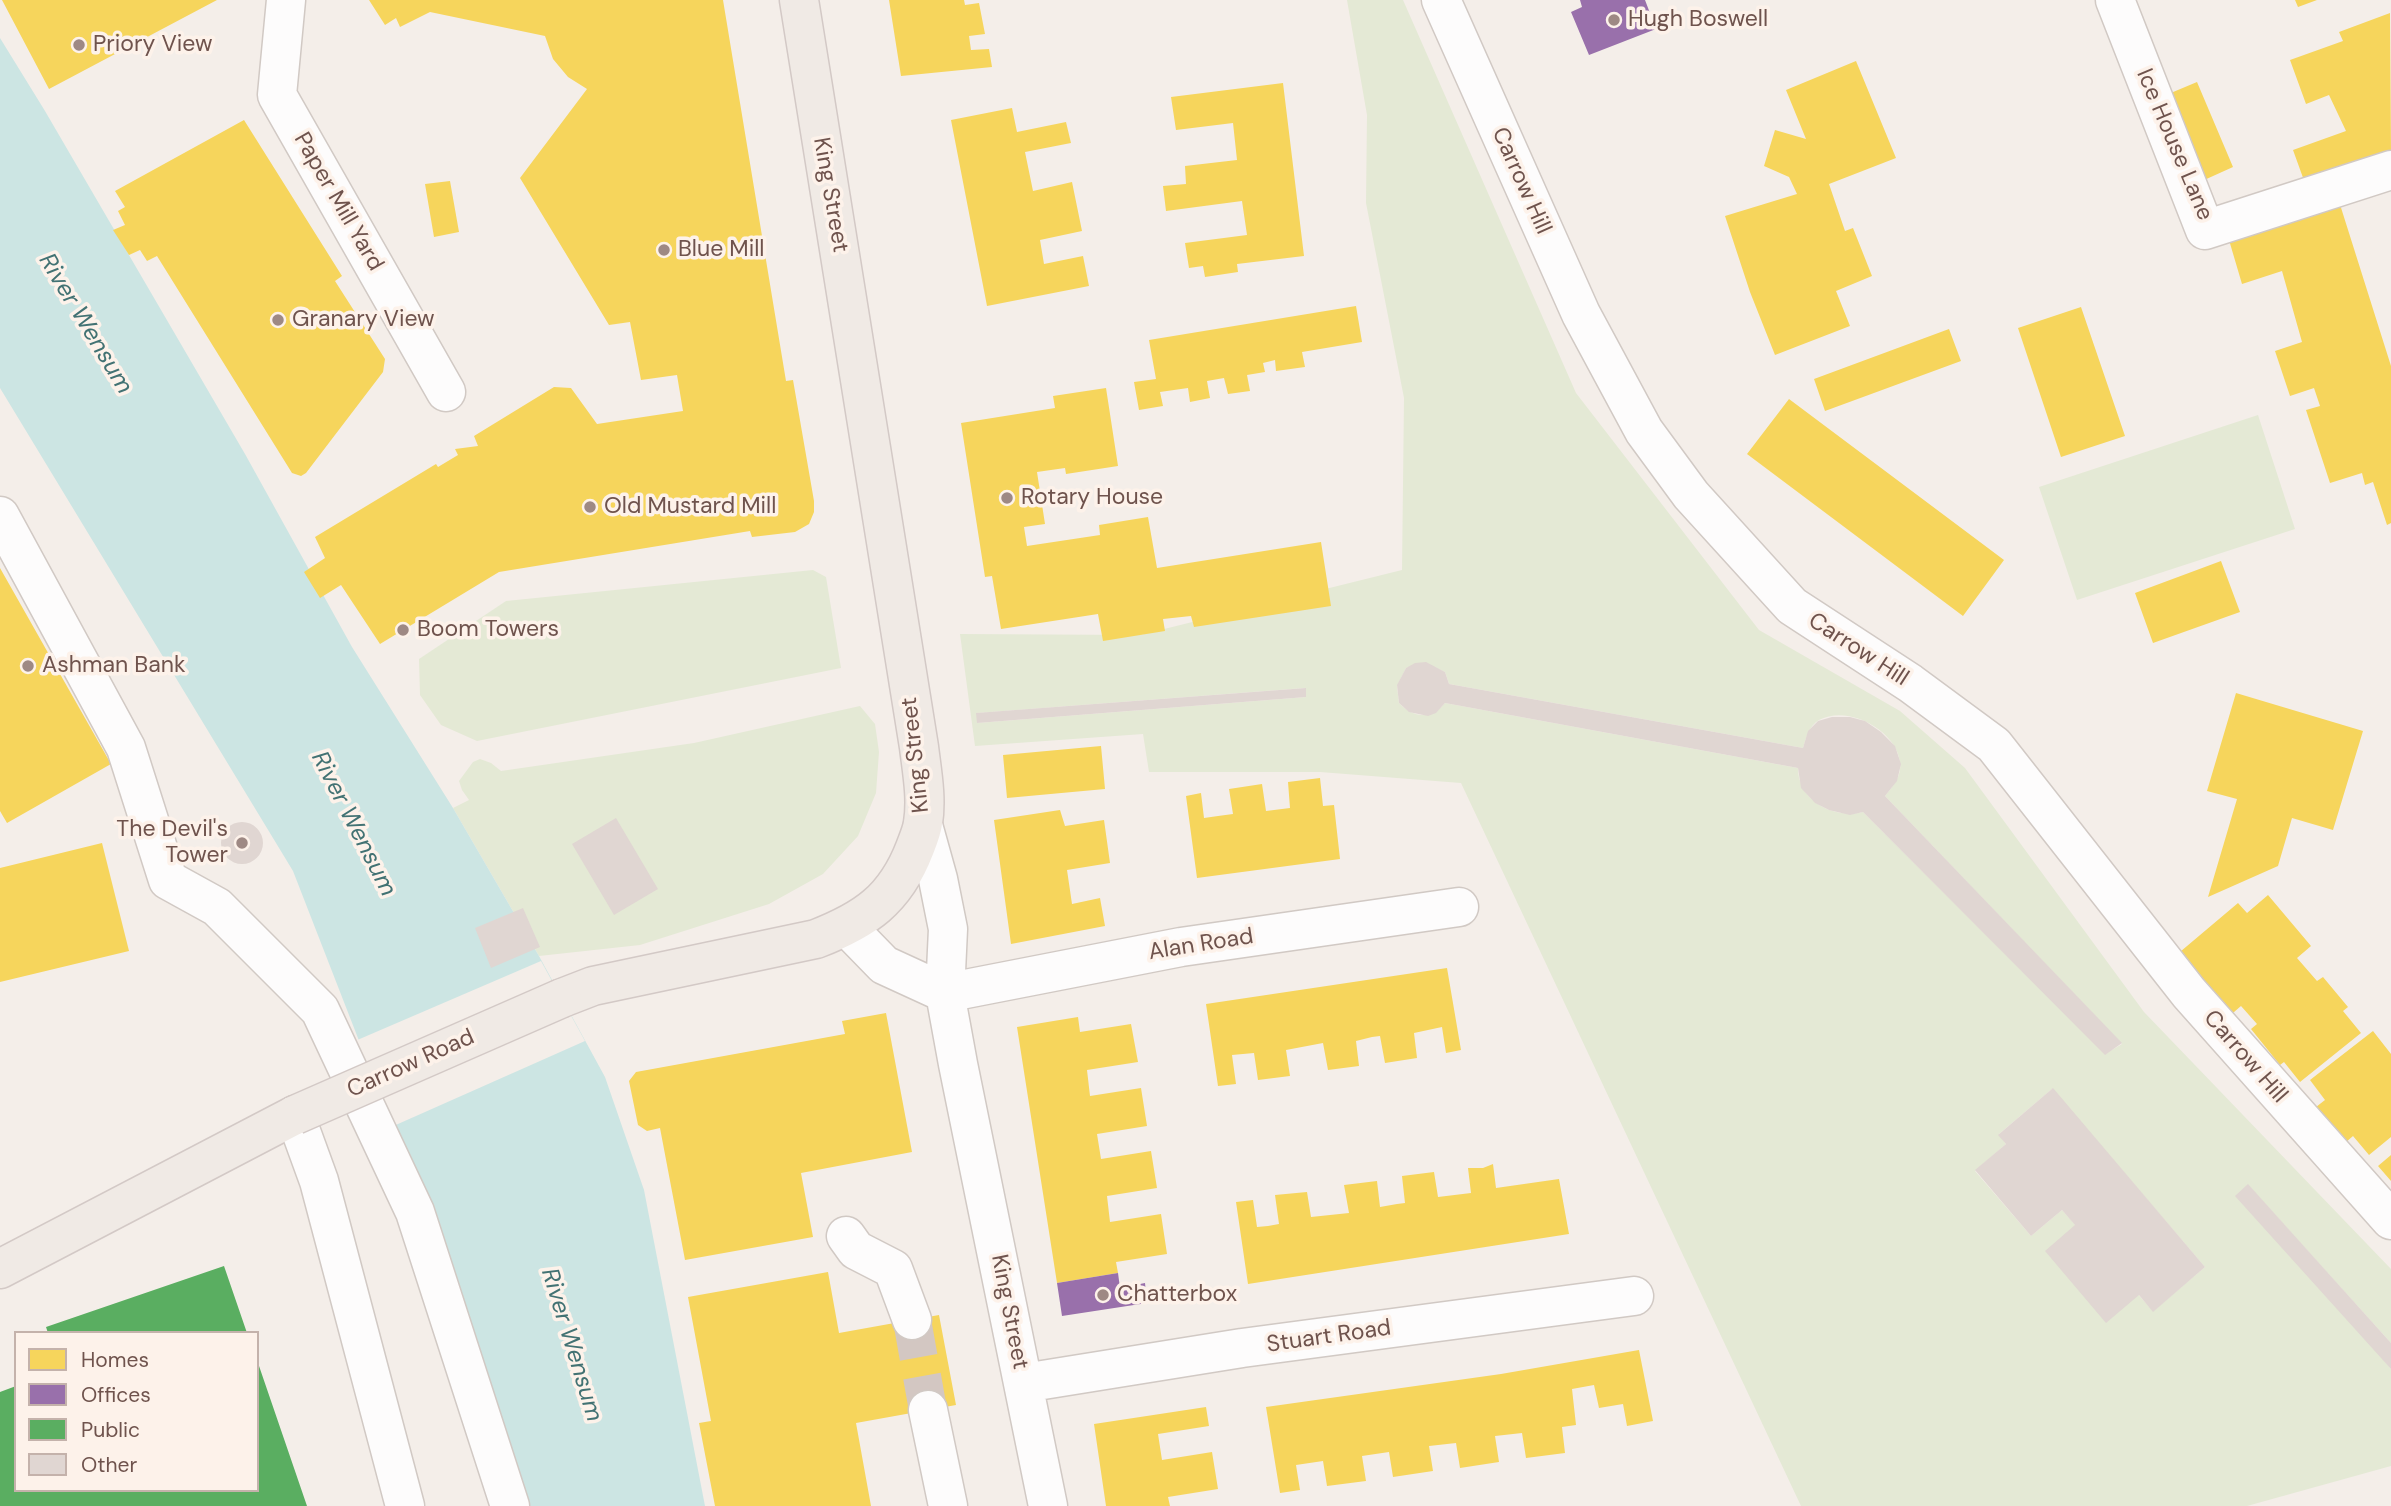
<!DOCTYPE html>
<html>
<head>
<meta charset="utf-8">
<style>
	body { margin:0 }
	#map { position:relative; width:2391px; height:1506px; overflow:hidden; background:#f4eee9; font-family:"DM Sans",sans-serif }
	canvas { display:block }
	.legend { position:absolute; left:14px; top:1331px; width:245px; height:161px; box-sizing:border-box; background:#fdf2ea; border:2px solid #c4b2ab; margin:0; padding:9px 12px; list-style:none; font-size:21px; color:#6f534d }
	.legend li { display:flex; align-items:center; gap:14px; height:35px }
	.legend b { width:35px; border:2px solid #c4b2ab }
</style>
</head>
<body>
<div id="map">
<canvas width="2391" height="1506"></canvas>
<ul class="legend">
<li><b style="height:19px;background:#f6d55c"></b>Homes</li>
<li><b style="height:19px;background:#9970ab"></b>Offices</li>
<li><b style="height:19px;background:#5aae61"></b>Public</li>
<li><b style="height:19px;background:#e0d6d2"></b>Other</li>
</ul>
</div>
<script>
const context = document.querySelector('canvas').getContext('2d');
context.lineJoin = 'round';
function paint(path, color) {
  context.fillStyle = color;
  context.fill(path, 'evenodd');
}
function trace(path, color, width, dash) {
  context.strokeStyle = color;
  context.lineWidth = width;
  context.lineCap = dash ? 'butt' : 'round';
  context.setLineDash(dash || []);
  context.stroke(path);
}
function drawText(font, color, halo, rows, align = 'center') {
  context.font = font + ' "DM Sans",sans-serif';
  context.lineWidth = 7;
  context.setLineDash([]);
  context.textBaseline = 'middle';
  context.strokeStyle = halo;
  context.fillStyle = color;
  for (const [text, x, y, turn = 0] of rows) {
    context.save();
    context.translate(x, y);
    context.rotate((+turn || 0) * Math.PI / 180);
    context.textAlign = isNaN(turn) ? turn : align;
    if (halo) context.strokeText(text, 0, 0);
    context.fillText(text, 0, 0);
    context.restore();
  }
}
paint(new Path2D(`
	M 1347,0 L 1403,0 L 1576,393 L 1759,630 L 1900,711 L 1965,768 L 2144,1012 L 2391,1269 L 2391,1343 L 2248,1185 L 2391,1369 L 2391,1466 L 2247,1506 L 1801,1506 L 1461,783 L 1320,772 L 1149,772 L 1143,734 L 975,746 L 960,634 L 1140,635 L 1402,570 L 1404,398 L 1366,203 L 1367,115 ZM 1426,663 L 1445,672 L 1449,684 L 1803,748 C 1806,738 1809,726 1819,720 C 1848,704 1896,730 1900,762 C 1902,776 1893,786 1885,796 L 2122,1044 L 2105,1054 L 1863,812 C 1833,819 1798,801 1798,768 L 1445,703 C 1432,719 1414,719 1399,703 L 1397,686 L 1406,668 ZM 1305,688 L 1306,697 L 977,723 L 977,713 ZM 2052,1089 L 2205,1267 L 2153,1311 L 2062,1210 L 2031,1236 L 1975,1171 L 2006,1144 L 1999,1134 Z
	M 2258,415 L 2295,529 L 2077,600 L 2039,487 Z
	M 813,570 L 826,577 L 841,668 L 477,741 L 441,725 L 420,695 L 419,659 L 506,601 Z
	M 860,706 L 875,724 L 879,752 L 876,793 L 858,836 L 823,874 L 769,904 L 640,945 L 539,956 L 453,808 L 469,800 L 462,790 L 459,781 L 473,762 L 480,759 L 491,763 L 501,771 L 694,743 Z`), '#e4e9d5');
paint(new Path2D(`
	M 0,38 L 45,111 L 245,454 L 352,647 L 453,808 L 539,956 L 605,1077 L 644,1190 L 705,1506 L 511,1506 L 412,1177 L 293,871 L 0,388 Z`), '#cce5e3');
paint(new Path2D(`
	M 541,961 L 585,1041 L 389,1128 L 355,1041 Z`), '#f4eee9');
paint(new Path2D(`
	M 2,0 L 217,0 L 49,89 Z
	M 369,0 L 723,0 L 786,381 L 793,380 L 814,501 L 814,512 L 809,524 L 795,532 L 752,537 L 750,531 L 499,572 L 380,644 L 341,585 L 320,598 L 304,572 L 325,558 L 315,537 L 436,464 L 438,467 L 458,455 L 455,449 L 478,446 L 474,436 L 554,387 L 571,388 L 597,424 L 683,411 L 677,375 L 641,380 L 630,322 L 609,325 L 520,178 L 587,89 L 568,77 L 553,59 L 545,36 L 430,12 L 400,27 L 396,18 L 385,25 Z
	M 889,0 L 964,0 L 965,5 L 979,3 L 985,34 L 969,36 L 971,50 L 989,49 L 992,67 L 901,76 Z
	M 2295,0 L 2317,0 L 2298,7 Z
	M 2390,13 L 2391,155 L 2306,186 L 2293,150 L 2346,131 L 2329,95 L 2306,104 L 2290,60 L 2343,41 L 2339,32 Z
	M 1856,61 L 1896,158 L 1829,184 L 1845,231 L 1853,228 L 1872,276 L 1836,291 L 1850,326 L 1775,355 L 1750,292 L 1725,216 L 1797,194 L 1789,177 L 1764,166 L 1775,130 L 1806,139 L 1786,90 Z
	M 2197,82 L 2233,167 L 2202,181 L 2166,95 Z
	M 1283,83 L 1304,256 L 1237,264 L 1238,272 L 1205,277 L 1203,266 L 1189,268 L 1185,243 L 1247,235 L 1242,201 L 1166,211 L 1163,186 L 1186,184 L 1185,166 L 1237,160 L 1233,123 L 1176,130 L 1171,97 Z
	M 1012,108 L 1017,132 L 1066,122 L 1071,143 L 1025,152 L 1033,191 L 1072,182 L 1082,231 L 1040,240 L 1044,264 L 1083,256 L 1089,286 L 987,306 L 951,120 Z
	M 244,120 L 342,276 L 335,281 L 385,359 L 383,372 L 306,473 L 301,476 L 292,473 L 157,256 L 147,261 L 140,250 L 129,255 L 113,230 L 125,225 L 118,211 L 125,207 L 115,191 Z
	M 450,181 L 459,232 L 434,237 L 425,184 Z
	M 2337,195 L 2391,366 L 2391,523 L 2387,525 L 2373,482 L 2365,485 L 2362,473 L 2330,483 L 2306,410 L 2320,406 L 2314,388 L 2290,396 L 2275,351 L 2302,342 L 2282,271 L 2242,284 L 2229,240 Z
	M 1356,306 L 1362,342 L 1302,352 L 1305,367 L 1276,371 L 1275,360 L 1263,363 L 1265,372 L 1247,375 L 1250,391 L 1228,394 L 1224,378 L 1207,381 L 1210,398 L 1190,402 L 1188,388 L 1160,392 L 1163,406 L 1139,410 L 1134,382 L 1156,379 L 1149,340 Z
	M 2081,307 L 2125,436 L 2061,457 L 2018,328 Z
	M 1949,329 L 1961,361 L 1825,411 L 1814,379 Z
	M 1106,388 L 1118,466 L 1066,474 L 1065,468 L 1037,472 L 1045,524 L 1024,527 L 1027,546 L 1100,535 L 1099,525 L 1148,517 L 1157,568 L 1321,542 L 1331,606 L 1194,627 L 1191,616 L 1163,619 L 1165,631 L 1103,641 L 1098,614 L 1001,629 L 992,576 L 985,577 L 961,423 L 1055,408 L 1053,396 Z
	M 1789,399 L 2004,560 L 1963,616 L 1747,454 Z
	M 2221,561 L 2240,612 L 2153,643 L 2135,593 Z
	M 0,568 L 111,764 L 7,823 L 0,811 Z
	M 2236,693 L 2363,731 L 2333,830 L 2292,818 L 2278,866 L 2208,897 L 2237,799 L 2207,791 Z
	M 1101,746 L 1105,789 L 1007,798 L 1003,755 Z
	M 1320,778 L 1323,806 L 1334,805 L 1340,859 L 1197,878 L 1186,796 L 1201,793 L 1204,818 L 1218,816 L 1233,814 L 1229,789 L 1262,784 L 1266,811 L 1290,808 L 1288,782 Z
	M 1060,810 L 1065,826 L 1104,820 L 1110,863 L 1067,870 L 1072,904 L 1100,898 L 1105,926 L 1011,944 L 994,820 Z
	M 102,843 L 129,951 L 0,982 L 0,868 Z
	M 2268,895 L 2311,946 L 2297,958 L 2317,981 L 2323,977 L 2348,1007 L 2343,1011 L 2361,1033 L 2300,1082 L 2284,1062 L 2280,1065 L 2251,1029 L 2257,1024 L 2241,1006 L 2227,1018 L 2174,957 L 2238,903 L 2247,913 Z
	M 1447,968 L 1461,1050 L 1446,1053 L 1442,1027 L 1414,1033 L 1417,1058 L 1385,1063 L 1380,1036 L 1372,1037 L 1356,1041 L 1359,1066 L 1328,1070 L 1323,1043 L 1286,1050 L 1290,1076 L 1258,1080 L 1254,1053 L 1232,1055 L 1236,1084 L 1218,1086 L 1206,1004 Z
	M 886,1013 L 912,1152 L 801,1173 L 813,1237 L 685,1260 L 660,1128 L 647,1131 L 638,1125 L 629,1081 L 636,1072 L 845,1034 L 842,1021 Z
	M 1078,1017 L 1080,1032 L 1131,1024 L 1138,1062 L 1087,1070 L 1090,1096 L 1141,1088 L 1147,1126 L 1097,1134 L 1101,1159 L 1151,1151 L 1157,1188 L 1107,1196 L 1110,1222 L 1161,1214 L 1167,1254 L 1116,1262 L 1118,1273 L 1057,1283 L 1017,1027 Z
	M 2373,1031 L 2391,1054 L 2391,1137 L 2369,1155 L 2353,1136 L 2345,1143 L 2316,1107 L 2325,1100 L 2310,1080 Z
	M 2391,1155 L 2391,1181 L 2378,1166 Z
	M 1493,1164 L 1496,1188 L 1559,1179 L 1569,1234 L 1248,1284 L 1236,1202 L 1253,1200 L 1257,1227 L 1268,1226 L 1279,1224 L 1275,1195 L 1307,1192 L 1311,1217 L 1349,1213 L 1344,1185 L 1377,1181 L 1380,1207 L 1397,1204 L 1405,1203 L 1402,1176 L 1434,1172 L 1438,1197 L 1471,1193 L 1468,1168 L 1483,1168 Z
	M 828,1272 L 839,1333 L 939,1315 L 956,1405 L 856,1423 L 871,1506 L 715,1506 L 699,1423 L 711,1421 L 688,1297 Z
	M 1639,1350 L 1653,1421 L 1627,1426 L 1623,1404 L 1599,1408 L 1594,1385 L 1572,1389 L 1576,1425 L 1562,1427 L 1565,1453 L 1526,1458 L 1522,1433 L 1495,1436 L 1499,1462 L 1460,1468 L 1456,1443 L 1429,1446 L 1433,1471 L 1393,1477 L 1389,1452 L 1362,1456 L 1366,1481 L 1327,1486 L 1323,1461 L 1296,1465 L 1300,1490 L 1280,1493 L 1266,1407 L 1501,1374 Z
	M 1206,1407 L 1209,1426 L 1158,1434 L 1162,1460 L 1212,1452 L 1218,1489 L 1168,1497 L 1170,1506 L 1106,1506 L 1094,1424 Z`), '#f6d55c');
paint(new Path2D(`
	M 1580,0 L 1645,0 L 1656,29 L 1589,55 L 1571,12 L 1582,7 Z
	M 1118,1273 L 1120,1288 L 1145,1283 L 1147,1303 L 1062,1316 L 1057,1283 Z`), '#9970ab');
paint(new Path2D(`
	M 224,1266 L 247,1333 L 48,1333 L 46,1327 Z
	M 258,1363 L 307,1506 L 0,1506 L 0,1392 L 16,1386 L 16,1490 L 257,1490 Z`), '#5aae61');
paint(new Path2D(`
	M 1426,662 L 1445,672 L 1449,684 L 1803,748 L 1808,731 L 1818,721 L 1832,717 L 1850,717 L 1865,721 L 1881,732 L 1895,746 L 1901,764 L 1897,781 L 1885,796 L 2122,1043 L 2105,1055 L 1863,812 L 1850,815 L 1829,810 L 1815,803 L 1801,788 L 1798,768 L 1445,703 L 1436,713 L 1428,716 L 1409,712 L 1399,703 L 1397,685 L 1406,668 L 1415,663 Z
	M 1306,688 L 1306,697 L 977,723 L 976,713 Z
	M 616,818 L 658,889 L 614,915 L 572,844 Z
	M221 843a21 21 0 1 1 42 0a21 21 0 1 1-42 0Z
	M 523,908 L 540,947 L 491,968 L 475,928 Z
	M 2053,1088 L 2205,1267 L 2153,1312 L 2139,1295 L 2106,1323 L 2045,1251 L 2075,1225 L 2062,1210 L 2031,1236 L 1975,1170 L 2006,1144 L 1998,1135 Z
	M 2248,1184 L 2391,1343 L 2391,1369 L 2235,1196 Z`), '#e0d6d2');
trace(new Path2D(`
	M 912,1320 L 928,1410`), '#d3c7c2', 38, [38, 19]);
const minor = new Path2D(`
	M 286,0 L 277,95 L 446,392
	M 1441,0 L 1581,314 L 1644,431 L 1691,495 L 1792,606 L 1910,683 L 1994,745 L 2189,993 L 2391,1220
	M 2115,0 L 2205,230 L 2391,170
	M 0,516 L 126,748 L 168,880 L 217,907 L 320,1010 L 415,1212 L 510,1506
	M 923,825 L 938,879 L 948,929 L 945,993 L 958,1064 L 1048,1506
	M 847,927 L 884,965 L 945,993
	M 945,993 L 1181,947 L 1459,907
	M 295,1115 L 319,1181 L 405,1506
	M 846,1236 L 856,1250 L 893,1269 L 912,1320
	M 1024,1383 L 1242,1348 L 1634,1296
	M 928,1410 L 948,1506`);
const major = new Path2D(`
	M 562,998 L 593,986 L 816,939 C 865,920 895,900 915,848 C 918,840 922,831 923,823 C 927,798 922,772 919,747 L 799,0
	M 0,1269 L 295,1115`);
trace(minor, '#d1c9c4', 41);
trace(major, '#d3c9c6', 41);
trace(minor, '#fdfcfc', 38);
trace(major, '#f0eae5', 38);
const majorBridge = new Path2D(`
	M 295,1115 L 562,998`);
trace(majorBridge, '#d3c9c6', 41, []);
trace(majorBridge, '#f0eae5', 38);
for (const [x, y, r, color] of [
	[1614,20,7,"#9e8984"],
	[79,45,7,"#9e8984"],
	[664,250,7,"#9e8984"],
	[278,320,7,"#9e8984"],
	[1007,498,7,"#9e8984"],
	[590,507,7,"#9e8984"],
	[403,630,7,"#9e8984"],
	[28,666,7,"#9e8984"],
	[242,843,7,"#9e8984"],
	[1103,1295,7,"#9e8984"]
]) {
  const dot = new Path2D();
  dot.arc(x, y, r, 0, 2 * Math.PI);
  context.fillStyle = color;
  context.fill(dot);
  trace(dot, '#fdf2ea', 2.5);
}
drawText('23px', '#6f534d', '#fdf2ea', [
	["Hugh Boswell",1628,20],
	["Priory View",93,45],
	["Blue Mill",678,250],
	["Granary View",292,320],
	["Rotary House",1021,498],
	["Old Mustard Mill",604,507],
	["Boom Towers",417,630],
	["Ashman Bank",42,666],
	["The Devil's",228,830,"right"],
	["Tower",228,856,"right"],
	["Chatterbox",1117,1295]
], 'left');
drawText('23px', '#6f534d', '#fdf2ea', [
	["Ice House Lane",2174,145,67],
	["Carrow Hill",1521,181,66],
	["King Street",830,195,80],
	["Paper Mill Yard",338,202,60],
	["Carrow Hill",1858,650,33],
	["King Street",916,755,-96],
	["Alan Road",1201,945,-9],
	["Carrow Hill",2245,1057,49],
	["Carrow Road",411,1064,-24],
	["King Street",1009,1312,79],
	["Stuart Road",1329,1337,-8]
]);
drawText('italic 24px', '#427273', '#fdf2ea', [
	["River Wensum",85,324,59],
	["River Wensum",353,824,63],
	["River Wensum",571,1345,73]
]);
</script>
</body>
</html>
